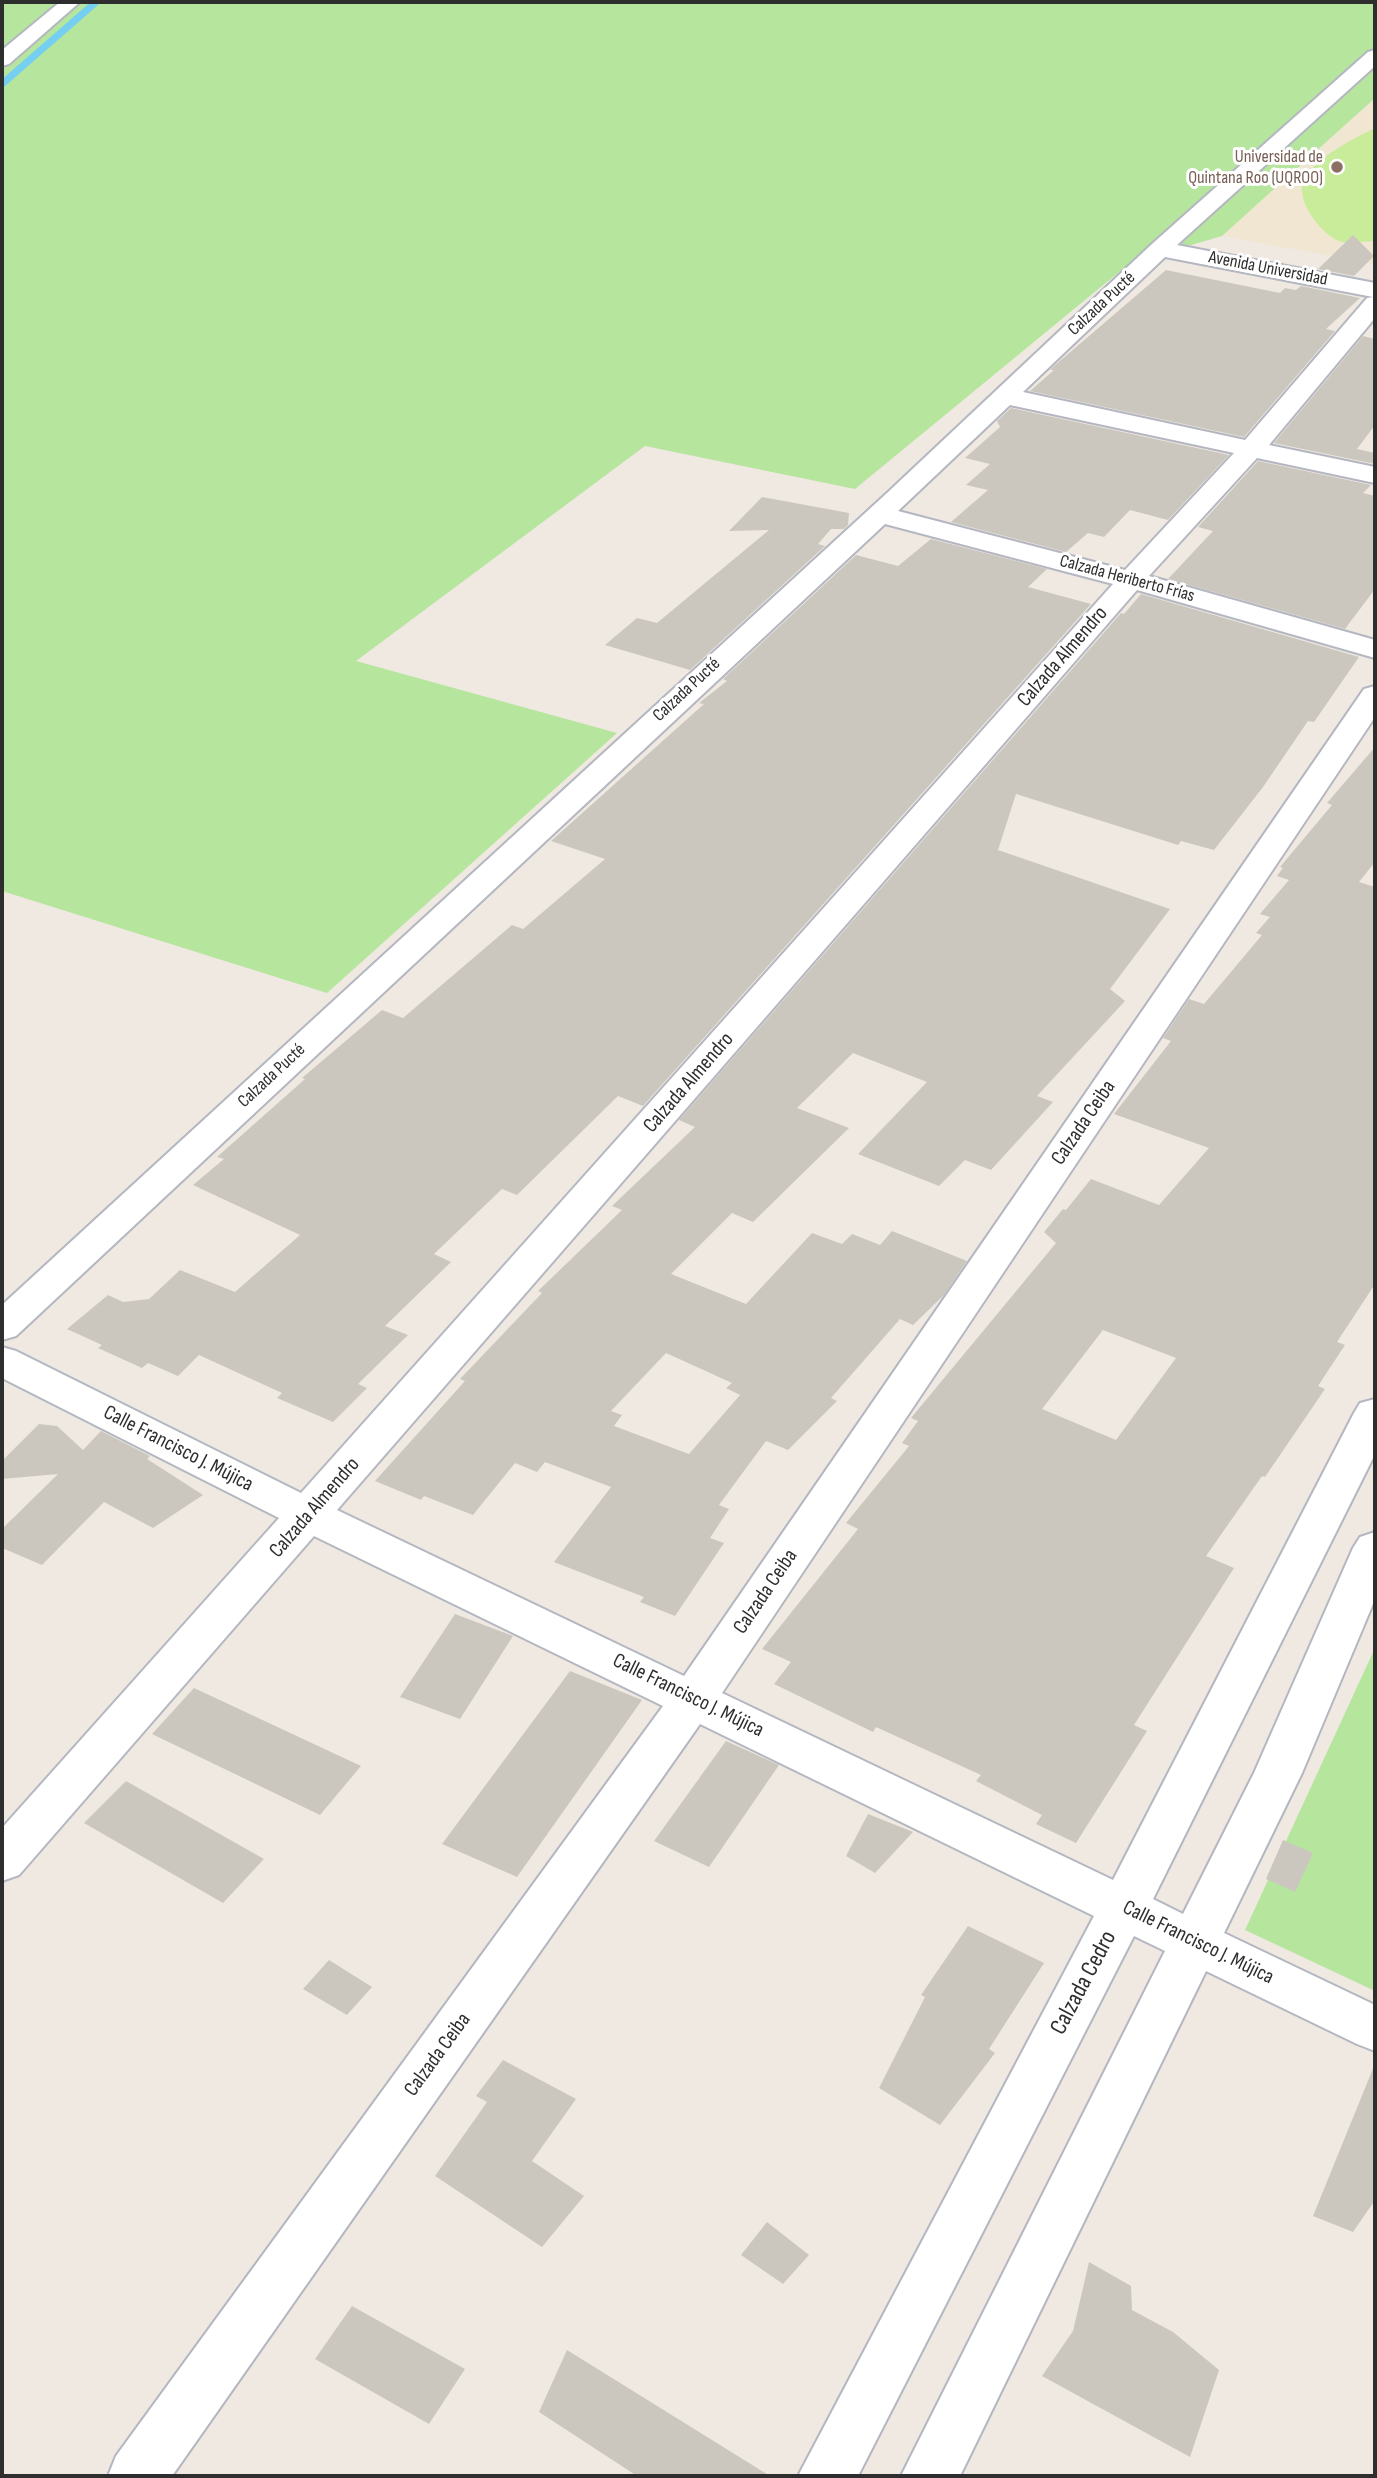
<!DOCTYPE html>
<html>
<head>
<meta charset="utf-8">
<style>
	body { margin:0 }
	#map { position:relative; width:1377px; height:2478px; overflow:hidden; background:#efe9e1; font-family:"Sofia Sans Condensed",sans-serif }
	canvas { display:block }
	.frame { position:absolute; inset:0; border:4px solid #2e2e2e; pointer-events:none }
</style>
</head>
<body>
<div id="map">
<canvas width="1377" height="2478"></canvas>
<div class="frame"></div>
</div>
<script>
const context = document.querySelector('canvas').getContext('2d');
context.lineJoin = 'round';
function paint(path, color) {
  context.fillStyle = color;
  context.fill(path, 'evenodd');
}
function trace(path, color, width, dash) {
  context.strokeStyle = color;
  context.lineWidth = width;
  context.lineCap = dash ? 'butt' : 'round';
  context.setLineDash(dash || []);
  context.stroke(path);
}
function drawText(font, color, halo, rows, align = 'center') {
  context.font = font + ' "Sofia Sans Condensed",sans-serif';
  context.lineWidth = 6;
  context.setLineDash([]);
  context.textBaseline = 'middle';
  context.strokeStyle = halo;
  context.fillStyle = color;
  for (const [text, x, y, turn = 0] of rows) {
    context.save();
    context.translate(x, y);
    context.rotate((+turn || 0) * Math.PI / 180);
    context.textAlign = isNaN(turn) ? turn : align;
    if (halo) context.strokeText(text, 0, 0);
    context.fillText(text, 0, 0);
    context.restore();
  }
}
paint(new Path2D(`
	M 1375,98 L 1375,264 L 1222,236 Z`), '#f0e6d1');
paint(new Path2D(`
	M 2,2 L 1375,2 L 1375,98 L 1222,236 L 1130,263 L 855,489 L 645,446 L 356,661 L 617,733 L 327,993 L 2,891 Z
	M 1375,1648 L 1375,1991 L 1245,1930 Z`), '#b6e59e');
paint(new Path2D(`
	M 1375,128 L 1375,241 C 1366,241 1352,244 1342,242 C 1323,237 1292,198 1305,178 C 1320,155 1351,140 1375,128 Z`), '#c9ec9a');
trace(new Path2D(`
	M 2,84 L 96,2`), '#75cff0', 7);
paint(new Path2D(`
	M 1353,235 L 1374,256 L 1354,276 L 1318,269 Z
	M 1166,270 L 1280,293 L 1285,288 L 1296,290 L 1301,286 L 1360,298 L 1326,329 L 1335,331 L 1244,437 L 1030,391 L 1054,370 L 1050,370 L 1054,366 Z
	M 1363,336 L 1375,339 L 1375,425 L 1357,449 L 1375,453 L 1375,464 L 1274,443 Z
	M 1011,408 L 1229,455 L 1168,520 L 1130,510 L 1104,537 L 1088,533 L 1066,552 L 951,522 L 988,490 L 966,485 L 990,464 L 965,458 L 1000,427 L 997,421 Z
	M 1258,461 L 1371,485 L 1363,493 L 1375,496 L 1375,589 L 1345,629 L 1168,579 L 1213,531 L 1198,527 Z
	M 762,497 L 849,513 L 848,525 L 844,529 L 831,529 L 818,544 L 825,546 L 690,670 L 605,645 L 637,618 L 657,623 L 769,530 L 729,531 Z
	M 931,539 L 1047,569 L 1028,587 L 1091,604 L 643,1106 L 618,1096 L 517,1195 L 502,1189 L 434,1254 L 451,1262 L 385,1326 L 408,1335 L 358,1384 L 367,1388 L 333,1422 L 277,1398 L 282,1393 L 199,1355 L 178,1376 L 148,1363 L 142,1368 L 98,1348 L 102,1345 L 67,1329 L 108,1295 L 123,1302 L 149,1299 L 180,1270 L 235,1292 L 300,1235 L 193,1185 L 224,1159 L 217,1157 L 305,1079 L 302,1078 L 382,1010 L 403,1018 L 512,925 L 523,929 L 605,859 L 551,841 L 704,704 L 699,703 L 727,681 L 723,679 L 856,555 L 898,566 Z
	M 1141,594 L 1359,657 L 1314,722 L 1308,721 L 1263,787 L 1214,850 L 1181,841 L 1178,845 L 1016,794 L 998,850 L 1170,909 L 1110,989 L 1125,1001 L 1037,1096 L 1053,1102 L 991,1170 L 965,1160 L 939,1186 L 858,1154 L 927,1082 L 853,1053 L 797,1108 L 849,1128 L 753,1222 L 732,1213 L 671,1274 L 746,1304 L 812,1233 L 842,1244 L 852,1234 L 880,1245 L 892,1231 L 967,1261 L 944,1295 L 913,1325 L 900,1319 L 831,1398 L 837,1401 L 788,1450 L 766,1441 L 719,1505 L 729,1509 L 710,1538 L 724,1543 L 675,1616 L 640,1602 L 644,1597 L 554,1562 L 611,1487 L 545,1462 L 537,1472 L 515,1463 L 473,1515 L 424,1496 L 421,1500 L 375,1481 L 465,1381 L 460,1379 L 542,1293 L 538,1291 L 622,1210 L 612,1206 L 695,1127 L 679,1120 L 1121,613 L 1124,614 ZM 666,1353 L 732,1383 L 726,1388 L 740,1395 L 689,1454 L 614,1426 L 622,1415 L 611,1411 Z
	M 1375,747 L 1375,862 L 1359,882 L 1375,887 L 1375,1284 L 1337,1342 L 1345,1345 L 1318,1386 L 1325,1389 L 1265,1477 L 1262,1476 L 1206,1556 L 1234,1568 L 1134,1725 L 1147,1731 L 1076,1843 L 1036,1824 L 1042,1815 L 976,1781 L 981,1775 L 876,1727 L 873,1732 L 774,1684 L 791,1662 L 762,1649 L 858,1529 L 846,1523 L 909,1446 L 902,1443 L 918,1421 L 911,1418 L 1056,1243 L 1044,1232 L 1063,1209 L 1066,1210 L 1091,1179 L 1159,1205 L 1209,1148 L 1114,1114 L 1171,1041 L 1163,1038 L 1189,999 L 1204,1004 L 1262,935 L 1256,933 L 1270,917 L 1260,914 L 1289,880 L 1277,876 L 1283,868 L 1280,867 L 1332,805 L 1327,803 ZM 1103,1330 L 1176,1358 L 1116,1440 L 1042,1409 Z
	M 39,1424 L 57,1426 L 83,1450 L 101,1431 L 150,1456 L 147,1459 L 203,1495 L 153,1528 L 104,1502 L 42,1565 L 2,1548 L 2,1529 L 58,1474 L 2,1479 L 2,1461 Z
	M 455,1614 L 513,1636 L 460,1719 L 400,1697 Z
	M 570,1671 L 642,1700 L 517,1877 L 442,1844 Z
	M 194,1688 L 361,1766 L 320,1815 L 152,1734 Z
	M 726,1741 L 779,1765 L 709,1867 L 654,1841 Z
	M 126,1781 L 264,1859 L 223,1903 L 84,1823 Z
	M 868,1814 L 913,1832 L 875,1873 L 846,1856 Z
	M 1283,1840 L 1313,1853 L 1295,1892 L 1266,1879 Z
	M 968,1926 L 1044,1963 L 989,2049 L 995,2053 L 940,2125 L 879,2088 L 925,1997 L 921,1995 Z
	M 329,1960 L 372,1987 L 347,2015 L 303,1989 Z
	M 503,2060 L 576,2099 L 532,2161 L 584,2196 L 542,2247 L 435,2176 L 487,2102 L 476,2096 Z
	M 1374,2066 L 1375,2200 L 1353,2232 L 1313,2216 Z
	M 767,2222 L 809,2255 L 783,2284 L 741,2255 Z
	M 1089,2262 L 1131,2286 L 1132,2310 L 1173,2332 L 1219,2370 L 1190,2457 L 1042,2376 L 1073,2331 Z
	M 352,2306 L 465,2369 L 429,2424 L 315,2359 Z
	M 567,2350 L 770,2476 L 637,2476 L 539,2412 Z`), '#cbc7bf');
const minor = new Path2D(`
	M 60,2 L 80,2 L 9,64 L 2,66 L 2,50 Z
	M 1375,50 L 1375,66 L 1177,245 L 1375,283 L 1375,318 L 1269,445 L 1375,467 L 1375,483 L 1257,458 L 1149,576 L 1375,640 L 1375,658 L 1137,590 L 337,1510 L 684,1676 L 1364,689 L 1375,686 L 1375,717 L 722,1693 L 1113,1880 L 1354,1413 L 1360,1403 L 1375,1399 L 1375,1454 L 1153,1899 L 1183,1914 L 1254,1773 L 1353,1548 L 1360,1537 L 1375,1532 L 1375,1599 L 1302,1773 L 1224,1933 L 1375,2005 L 1375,2051 L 1357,2044 L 1206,1971 L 960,2476 L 901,2476 L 1165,1951 L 1134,1936 L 858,2476 L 798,2476 L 1094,1916 L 700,1724 L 172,2476 L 108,2476 L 116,2456 L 663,1706 L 314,1536 L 19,1875 L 2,1881 L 2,1828 L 279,1518 L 2,1378 L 2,1347 L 16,1351 L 301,1493 L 1113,584 L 885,524 L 16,1336 L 2,1340 L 2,1305 L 887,493 L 1152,244 L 1368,52 ZM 1165,257 L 1373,297 L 1367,298 L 1245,440 L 1023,392 ZM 1010,405 L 1234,453 L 1125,570 L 898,511 Z`);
trace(minor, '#b4b7c1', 4);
paint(minor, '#fff');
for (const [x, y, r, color] of [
	[1337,167,7,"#8d6e63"]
]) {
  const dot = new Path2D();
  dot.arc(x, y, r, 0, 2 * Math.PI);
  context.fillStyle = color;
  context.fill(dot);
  trace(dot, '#fff', 2.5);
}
drawText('18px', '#785e54', '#fff', [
	["Universidad de",1323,157],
	["Quintana Roo (UQROO)",1323,178]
], 'right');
drawText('18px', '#2e2e2e', '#fff', [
	["Avenida Universidad",1268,269,11],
	["Calzada Pucté",1102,304,-43],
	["Calzada Heriberto Frías",1127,579,15],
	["Calzada Pucté",687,690,-43],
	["Calzada Pucté",272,1076,-43]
]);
drawText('21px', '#2e2e2e', '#fff', [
	["Calzada Almendro",1063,657,-49],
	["Calzada Almendro",689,1083,-49],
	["Calzada Ceiba",1084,1123,-56],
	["Calle Francisco J. Mújica",178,1449,27],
	["Calzada Almendro",315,1508,-49],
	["Calzada Ceiba",766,1592,-56],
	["Calle Francisco J. Mújica",688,1696,26],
	["Calle Francisco J. Mújica",1198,1943,26],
	["Calzada Ceiba",438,2055,-54]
]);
drawText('24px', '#2e2e2e', '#fff', [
	["Calzada Cedro",1084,1983,-62]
]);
</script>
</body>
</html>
